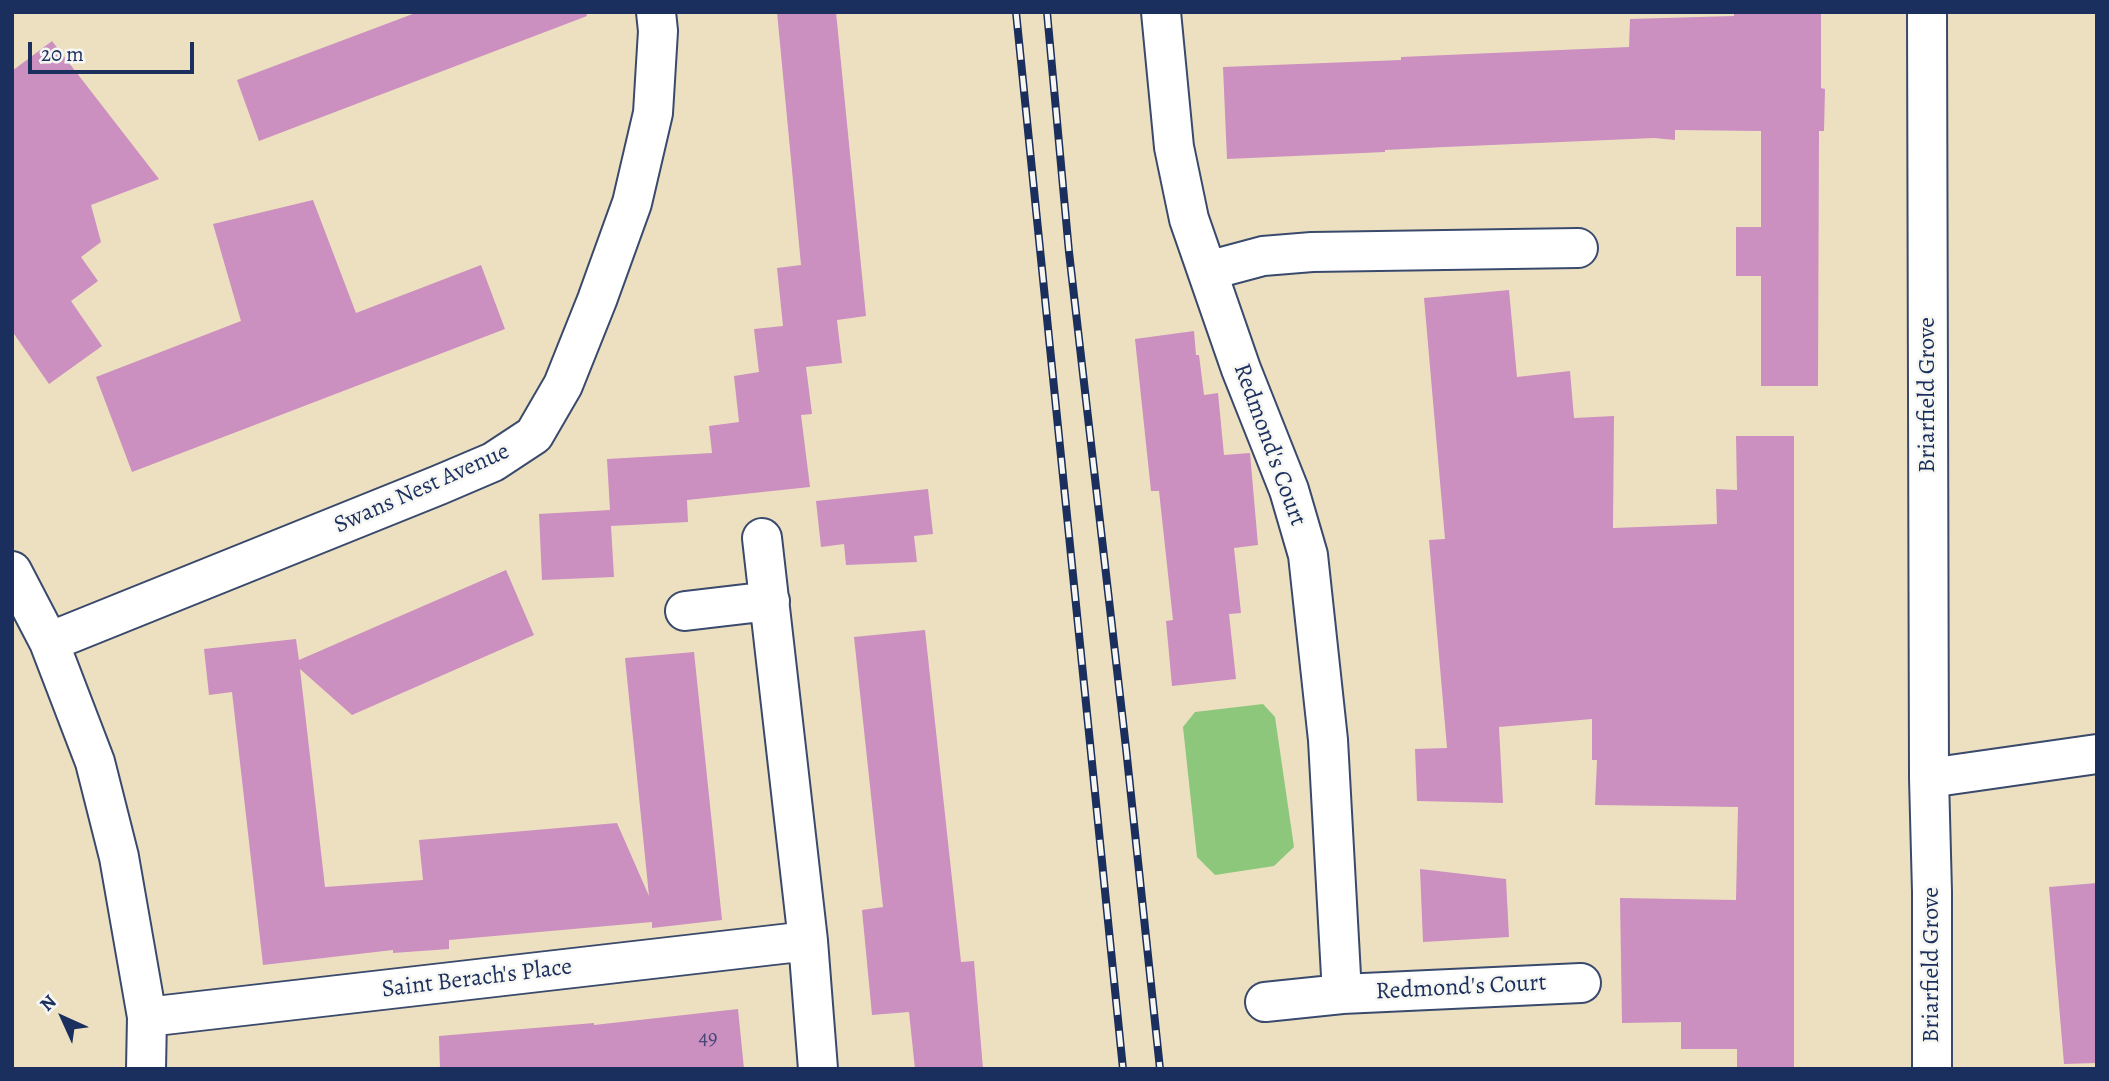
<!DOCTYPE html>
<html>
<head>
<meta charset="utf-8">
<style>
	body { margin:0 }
	#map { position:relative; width:2109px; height:1081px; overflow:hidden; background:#ede0c0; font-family:Alegreya,serif }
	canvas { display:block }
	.frame { position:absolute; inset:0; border:14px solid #1b2f5e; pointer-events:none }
	.north { position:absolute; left:28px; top:983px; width:70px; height:70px; -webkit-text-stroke:5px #f6f6f2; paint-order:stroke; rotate:315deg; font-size:19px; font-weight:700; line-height:28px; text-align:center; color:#1b2f5e }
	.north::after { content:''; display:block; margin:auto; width:24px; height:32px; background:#1b2f5e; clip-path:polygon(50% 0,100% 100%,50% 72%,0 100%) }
	.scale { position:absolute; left:28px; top:42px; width:166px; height:32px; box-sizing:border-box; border:4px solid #1b2f5e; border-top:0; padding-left:9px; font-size:21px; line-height:24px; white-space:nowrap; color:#1b2f5e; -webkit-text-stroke:5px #f6f6f2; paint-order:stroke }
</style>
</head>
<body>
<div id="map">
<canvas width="2109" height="1081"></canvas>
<div class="frame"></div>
<div class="north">N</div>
<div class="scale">20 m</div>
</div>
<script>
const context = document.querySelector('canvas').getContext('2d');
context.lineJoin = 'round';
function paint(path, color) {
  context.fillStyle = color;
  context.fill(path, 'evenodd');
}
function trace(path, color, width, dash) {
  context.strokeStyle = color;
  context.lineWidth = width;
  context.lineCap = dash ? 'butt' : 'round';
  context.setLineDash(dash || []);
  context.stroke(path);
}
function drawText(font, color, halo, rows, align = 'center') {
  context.font = font + ' Alegreya,serif';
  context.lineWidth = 5;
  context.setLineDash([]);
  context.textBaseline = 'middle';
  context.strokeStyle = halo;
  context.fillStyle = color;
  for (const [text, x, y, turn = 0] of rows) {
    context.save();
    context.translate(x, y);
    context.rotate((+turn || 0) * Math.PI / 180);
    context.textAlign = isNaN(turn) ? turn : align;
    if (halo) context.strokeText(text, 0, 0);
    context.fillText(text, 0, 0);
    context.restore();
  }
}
paint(new Path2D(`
	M 1263,704 L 1275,717 L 1294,847 L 1274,866 L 1215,875 L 1197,857 L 1183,727 L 1195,712 Z`), '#8cc77b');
paint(new Path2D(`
	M 418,12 L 586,12 L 587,16 L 259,141 L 237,80 Z
	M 777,12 L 836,12 L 866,316 L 837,320 L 842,363 L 806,367 L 812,414 L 801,415 L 810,487 L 687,500 L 688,522 L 611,526 L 614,577 L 542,580 L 539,514 L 610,510 L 607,459 L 712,453 L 709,426 L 739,422 L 734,376 L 759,372 L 754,329 L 783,326 L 777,268 L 801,265 Z
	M 1734,12 L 1821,12 L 1821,88 L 1825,89 L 1824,131 L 1819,131 L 1818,386 L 1761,386 L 1761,276 L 1736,276 L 1736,227 L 1761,227 L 1761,131 L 1675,130 L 1675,140 L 1654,138 L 1445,147 L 1385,150 L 1385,152 L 1227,159 L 1223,67 L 1401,60 L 1401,57 L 1629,47 L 1630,19 L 1734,16 Z
	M 52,41 L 159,179 L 91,205 L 101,242 L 81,257 L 98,281 L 71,301 L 102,346 L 49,384 L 12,331 L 12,71 Z
	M 313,200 L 356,313 L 481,265 L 505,329 L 132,472 L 96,377 L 241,321 L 213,224 Z
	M 1509,290 L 1517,377 L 1570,371 L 1574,418 L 1614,416 L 1613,528 L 1717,524 L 1716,489 L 1737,490 L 1736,436 L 1794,436 L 1794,1069 L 1737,1069 L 1737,1049 L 1681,1049 L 1681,1022 L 1622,1023 L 1620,898 L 1736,900 L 1738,807 L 1595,805 L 1597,760 L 1592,760 L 1592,719 L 1499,727 L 1503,803 L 1417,801 L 1415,749 L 1447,748 L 1429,540 L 1445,539 L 1424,298 Z
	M 1194,331 L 1196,355 L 1199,355 L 1204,395 L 1218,393 L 1224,455 L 1250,453 L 1258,545 L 1234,548 L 1241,613 L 1229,614 L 1236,679 L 1172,686 L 1166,621 L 1173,620 L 1159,491 L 1151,491 L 1135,339 Z
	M 928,489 L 933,534 L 914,536 L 917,562 L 846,565 L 844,544 L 821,547 L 816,501 Z
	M 506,570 L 534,635 L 352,715 L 300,669 L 325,887 L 423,880 L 419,840 L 617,823 L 649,896 L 625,658 L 694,652 L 722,920 L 652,928 L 652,922 L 449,940 L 449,949 L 393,953 L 393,950 L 263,965 L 232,692 L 209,695 L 204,649 L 296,639 L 299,660 Z
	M 925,630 L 961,962 L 974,961 L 983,1069 L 915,1069 L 909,1012 L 872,1015 L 862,910 L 883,907 L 854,637 Z
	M 1420,869 L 1506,879 L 1509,937 L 1423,942 Z
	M 2097,883 L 2097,1063 L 2064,1064 L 2049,887 Z
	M 738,1009 L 744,1069 L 440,1069 L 439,1036 L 594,1023 L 594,1025 Z`), '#cb8fc0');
const minor = new Path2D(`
	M 1161,12 L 1174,147 L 1189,219 L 1241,369 L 1289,490 L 1308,555 L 1328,740 L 1342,994
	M 1927,12 L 1929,778 L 1932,892 L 1932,1069
	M 1207,271 L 1263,256 L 1312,252 L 1578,248
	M 762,538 L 808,941 L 818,1069
	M 12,571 L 49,642 L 95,762 L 119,857 L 147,1017 L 146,1069
	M 685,611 L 770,601
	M 49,642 L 439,485 L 493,462 L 534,435 L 563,385 L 597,300 L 632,203 L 653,113 L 658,31 L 656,12
	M 1929,778 L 2097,754
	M 1265,1002 L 1342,994 L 1581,983
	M 147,1017 L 808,941`);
trace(minor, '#3a4a6d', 42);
trace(minor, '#fff', 38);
const rail = new Path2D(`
	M 1016,12 L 1123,1069
	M 1047,12 L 1069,252 L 1126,748 L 1160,1069`);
trace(rail, '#1b2f5e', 8);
trace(rail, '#f6f6f2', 5, [16]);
drawText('21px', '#474776', null, [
	["49",708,1039]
]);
drawText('24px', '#1b2f5e', '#f6f6f2', [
	["Briarfield Grove",1928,395,-90],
	["Redmond's Court",1269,445,70],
	["Swans Nest Avenue",422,489,-24],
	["Briarfield Grove",1932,965,-90],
	["Saint Berach's Place",477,979,-7],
	["Redmond's Court",1461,988,-3]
]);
</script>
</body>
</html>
